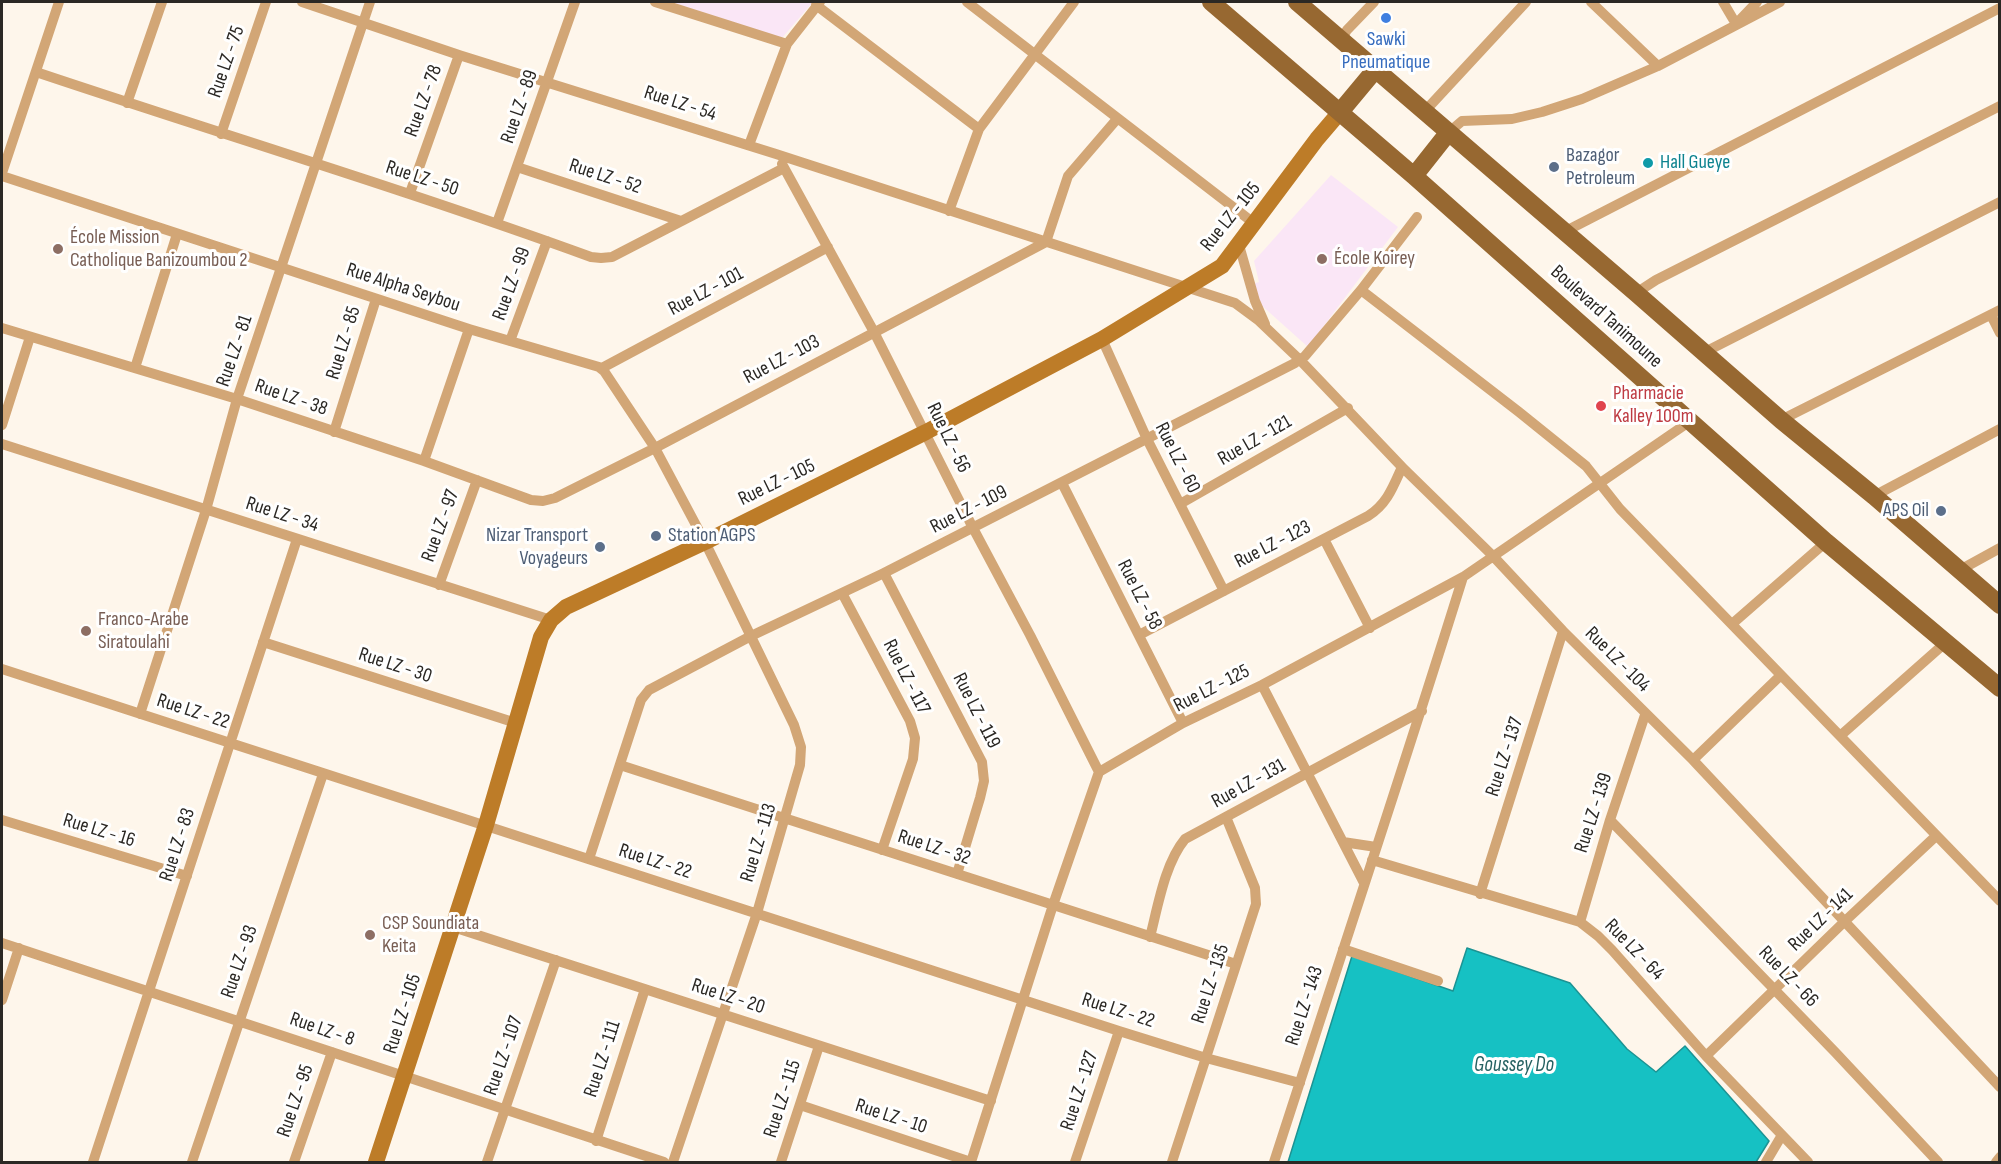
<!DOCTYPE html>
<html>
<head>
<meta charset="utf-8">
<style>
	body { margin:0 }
	#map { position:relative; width:2001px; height:1164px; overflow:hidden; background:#fef6eb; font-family:"Sofia Sans Condensed",sans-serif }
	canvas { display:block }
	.frame { position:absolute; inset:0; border:3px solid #2b2824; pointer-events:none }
</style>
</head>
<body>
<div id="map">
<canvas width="2001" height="1164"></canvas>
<div class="frame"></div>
</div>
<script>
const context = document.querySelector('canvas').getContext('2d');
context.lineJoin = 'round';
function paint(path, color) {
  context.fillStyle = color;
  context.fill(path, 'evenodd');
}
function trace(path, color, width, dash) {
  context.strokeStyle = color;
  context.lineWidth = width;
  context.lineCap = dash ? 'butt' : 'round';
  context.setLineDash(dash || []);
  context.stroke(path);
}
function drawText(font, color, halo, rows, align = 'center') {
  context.font = font + ' "Sofia Sans Condensed",sans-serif';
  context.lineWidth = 6;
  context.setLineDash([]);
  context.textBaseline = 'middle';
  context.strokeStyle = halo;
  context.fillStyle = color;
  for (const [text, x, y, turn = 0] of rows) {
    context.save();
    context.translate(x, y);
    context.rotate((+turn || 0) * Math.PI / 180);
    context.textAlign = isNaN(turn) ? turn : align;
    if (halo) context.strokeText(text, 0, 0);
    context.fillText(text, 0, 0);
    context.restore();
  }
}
paint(new Path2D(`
	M 671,2 L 813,2 L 782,38 Z
	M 1331,175 L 1398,227 L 1308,347 L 1260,304 L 1253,284 L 1259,282 L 1254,261 Z`), '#fae6f6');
const water = new Path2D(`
	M 1467,948 L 1570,983 L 1627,1049 L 1656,1072 L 1685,1046 L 1769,1141 L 1756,1162 L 1288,1162 L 1352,956 L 1453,991 Z`);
paint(water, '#16c1c3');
trace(water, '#1c9393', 1.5);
trace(new Path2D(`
	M 302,2 L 459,55 L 776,154 L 1235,303 L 1258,320 L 1300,360 L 1402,467 L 1493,556 L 1563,631 L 1693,760 L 2000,1087
	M 655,2 L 787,44
	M 967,2 L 1255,224
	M 1591,2 L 1658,66
	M 1723,2 L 1736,24 L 1757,2
	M 816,5 L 979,129
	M 1341,40 L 1347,30 L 1374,2
	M 36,72 C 221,134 407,190 591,257 L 601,258 L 612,257 L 784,168
	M 127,103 L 162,2
	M 1425,111 L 1526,2
	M 1448,133 L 1462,121 L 1512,119 L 1542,112 L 1582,99 L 1658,66 L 1780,2
	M 221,134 L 266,2
	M 749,145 L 787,44 L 820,2
	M 782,164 L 874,332 L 973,528 L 1030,635 L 1099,772
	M 517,167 L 681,221
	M 2,173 L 59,2
	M 2,176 L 469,329 L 599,367 L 604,371 L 655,448 L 705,542 L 794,725 L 801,747 L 800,765 L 757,913 L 673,1162
	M 410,193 L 459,55
	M 949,211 L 979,129 L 1074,2
	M 497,223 L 575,2
	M 1564,232 L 2000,8
	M 1046,242 L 1068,176 L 1117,119
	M 1239,245 L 1255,301 L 1265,324
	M 1361,290 L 1519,412 L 1586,466 L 1620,509 L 2000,901
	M 1636,293 L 1656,280 L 2000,106
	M 1991,315 L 2000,333
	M 2,328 L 237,399 L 424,461 L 531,500 L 543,501 L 555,498 L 655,448 L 1046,242
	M 1102,339 L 1147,439 L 1224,591
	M 510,341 L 547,241
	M 1703,353 L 2000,202
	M 135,368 L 177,234
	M 602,368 L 828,247
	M 1781,420 L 2000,310
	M 2,425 L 30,337
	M 334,432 L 376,299
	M 2,444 L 551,620
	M 424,461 L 469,329
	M 1062,483 L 1183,723
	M 1874,496 L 2000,429
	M 1180,504 L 1348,408
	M 1324,539 L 1370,628
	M 1960,570 L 2000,548
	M 884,573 L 982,762 L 984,781 L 980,798 L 957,874
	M 439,585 L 477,480
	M 842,593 L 910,721 L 915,738 L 913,759 L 882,850
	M 1732,624 L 1826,542
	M 1139,635 L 1368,516 C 1387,504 1393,487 1402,467
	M 263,642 L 516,723
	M 2,669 L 1119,1031 L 1206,1058 L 1300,1083
	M 1262,685 L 1364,883
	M 140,714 L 206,510 L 237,399 L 370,2
	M 1840,736 L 1944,644
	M 1693,760 L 1780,676
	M 620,765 L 1236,964
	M 2,820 L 187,876
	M 1610,820 L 1835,1052 L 1938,1162
	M 1343,842 L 1376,847
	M 589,859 L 641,700 L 649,690 L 751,636 L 884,573 L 1295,363 L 1305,356 L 1361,290 L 1417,217
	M 1372,860 L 1580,922 L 1598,936 L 1612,950 L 1706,1056 L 1808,1162
	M 1480,894 L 1563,631
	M 1580,922 L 1610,820 L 1645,715
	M 453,927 L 991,1101
	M 1150,937 C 1158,906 1165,863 1185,839 L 1422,711
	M 2,943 L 664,1162
	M 1343,949 L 1438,981
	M 2,1000 L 19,948
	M 1706,1056 L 1844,922 L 1936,836
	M 800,1105 L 971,1162
	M 596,1141 L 645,989
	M 93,1162 L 297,539
	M 192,1162 L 323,774
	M 294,1162 L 332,1052
	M 487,1162 L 556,960
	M 781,1162 L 819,1046
	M 971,1162 L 1053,905 L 1099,772 L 1183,723 L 1262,685 L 1463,577 L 1689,422
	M 1075,1162 L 1119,1031
	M 1172,1162 L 1256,904 L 1255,888 L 1226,817
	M 1274,1162 C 1337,967 1402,773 1463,577
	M 1766,1162 L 1782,1135
	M 1996,1162 L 2000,1157`), '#d2a676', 10);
trace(new Path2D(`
	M 376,1162 L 486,825 L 541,637 L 551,620 L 566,607 L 705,542 L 926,432 L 1102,339 L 1222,266 L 1317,139 L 1340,112`), '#bd7c28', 16);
trace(new Path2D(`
	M 1211,2 L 1414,176 L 1826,542 L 2000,688
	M 1297,2 L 1636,293 L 1781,420 L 1874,496 L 2000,605
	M 1340,112 L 1375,70
	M 1414,176 L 1448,133`), '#976831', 18);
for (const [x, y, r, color] of [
	[1386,18,6,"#3f7fe0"],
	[1648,163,6,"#0f9aa8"],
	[1554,167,6,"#5c6f8a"],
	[58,249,6,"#8d6e63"],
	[1322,259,6,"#8d6e63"],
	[1601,406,6,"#e0444e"],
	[1941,511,6,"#5c6f8a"],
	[656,536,6,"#5c6f8a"],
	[600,547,6,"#5c6f8a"],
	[86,631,6,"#8d6e63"],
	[370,935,6,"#8d6e63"]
]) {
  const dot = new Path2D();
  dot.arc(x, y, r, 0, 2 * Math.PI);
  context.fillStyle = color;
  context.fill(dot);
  trace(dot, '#fff', 2);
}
drawText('20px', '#366cbe', '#fff', [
	["Sawki",1386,40],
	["Pneumatique",1386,63]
]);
drawText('20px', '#2b2824', '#fff', [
	["Rue LZ - 75",227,62,-71],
	["Rue LZ - 78",424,101,-70],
	["Rue LZ - 54",680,104,18],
	["Rue LZ - 89",520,107,-71],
	["Rue LZ - 52",605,177,18],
	["Rue LZ - 50",422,179,18],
	["Rue LZ - 105",1231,217,-51],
	["Rue LZ - 99",512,284,-70],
	["Rue Alpha Seybou",403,288,18],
	["Rue LZ - 101",706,292,-28],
	["Boulevard Tanimoune",1606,317,42],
	["Rue LZ - 85",344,343,-73],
	["Rue LZ - 81",235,351,-71],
	["Rue LZ - 103",782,360,-28],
	["Rue LZ - 38",291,398,19],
	["Rue LZ - 56",948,438,64],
	["Rue LZ - 121",1255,441,-30],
	["Rue LZ - 60",1177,458,63],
	["Rue LZ - 105",777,483,-26],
	["Rue LZ - 109",969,510,-27],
	["Rue LZ - 34",282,515,18],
	["Rue LZ - 97",441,526,-70],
	["Rue LZ - 123",1273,545,-27],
	["Rue LZ - 58",1139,595,63],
	["Rue LZ - 104",1617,660,45],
	["Rue LZ - 30",395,666,18],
	["Rue LZ - 117",906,677,63],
	["Rue LZ - 125",1212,689,-27],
	["Rue LZ - 119",976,711,63],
	["Rue LZ - 22",193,712,18],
	["Rue LZ - 137",1505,757,-72],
	["Rue LZ - 131",1249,784,-29],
	["Rue LZ - 139",1594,813,-72],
	["Rue LZ - 16",99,831,17],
	["Rue LZ - 113",759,843,-73],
	["Rue LZ - 83",178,845,-72],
	["Rue LZ - 32",934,848,18],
	["Rue LZ - 22",655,862,18],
	["Rue LZ - 141",1821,920,-44],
	["Rue LZ - 64",1634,950,46],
	["Rue LZ - 93",240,962,-71],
	["Rue LZ - 66",1788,977,46],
	["Rue LZ - 135",1211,984,-72],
	["Rue LZ - 20",728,997,18],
	["Rue LZ - 143",1305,1006,-72],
	["Rue LZ - 22",1118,1011,18],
	["Rue LZ - 105",403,1014,-72],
	["Rue LZ - 8",322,1030,19],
	["Rue LZ - 107",504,1056,-71],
	["Rue LZ - 111",603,1059,-72],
	["Rue LZ - 127",1080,1091,-72],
	["Rue LZ - 115",783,1099,-72],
	["Rue LZ - 95",296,1101,-71],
	["Rue LZ - 10",891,1117,18]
]);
drawText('20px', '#4e5e75', '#fff', [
	["Bazagor",1566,156],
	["Petroleum",1566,179],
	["APS Oil",1929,511,"right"],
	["Nizar Transport",588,536,"right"],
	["Voyageurs",588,559,"right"],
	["Station AGPS",668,536]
], 'left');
drawText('20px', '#0d838f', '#fff', [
	["Hall Gueye",1660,163]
], 'left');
drawText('20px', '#785e54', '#fff', [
	["École Mission",70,238],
	["Catholique Banizoumbou 2",70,261],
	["École Koirey",1334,259],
	["Franco-Arabe",98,620],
	["Siratoulahi",98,643],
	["CSP Soundiata",382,924],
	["Keita",382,947]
], 'left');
drawText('20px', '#be3a42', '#fff', [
	["Pharmacie",1613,394],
	["Kalley 100m",1613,417]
], 'left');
drawText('italic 21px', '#256162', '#fff', [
	["Goussey Do",1514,1066]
]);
</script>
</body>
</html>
